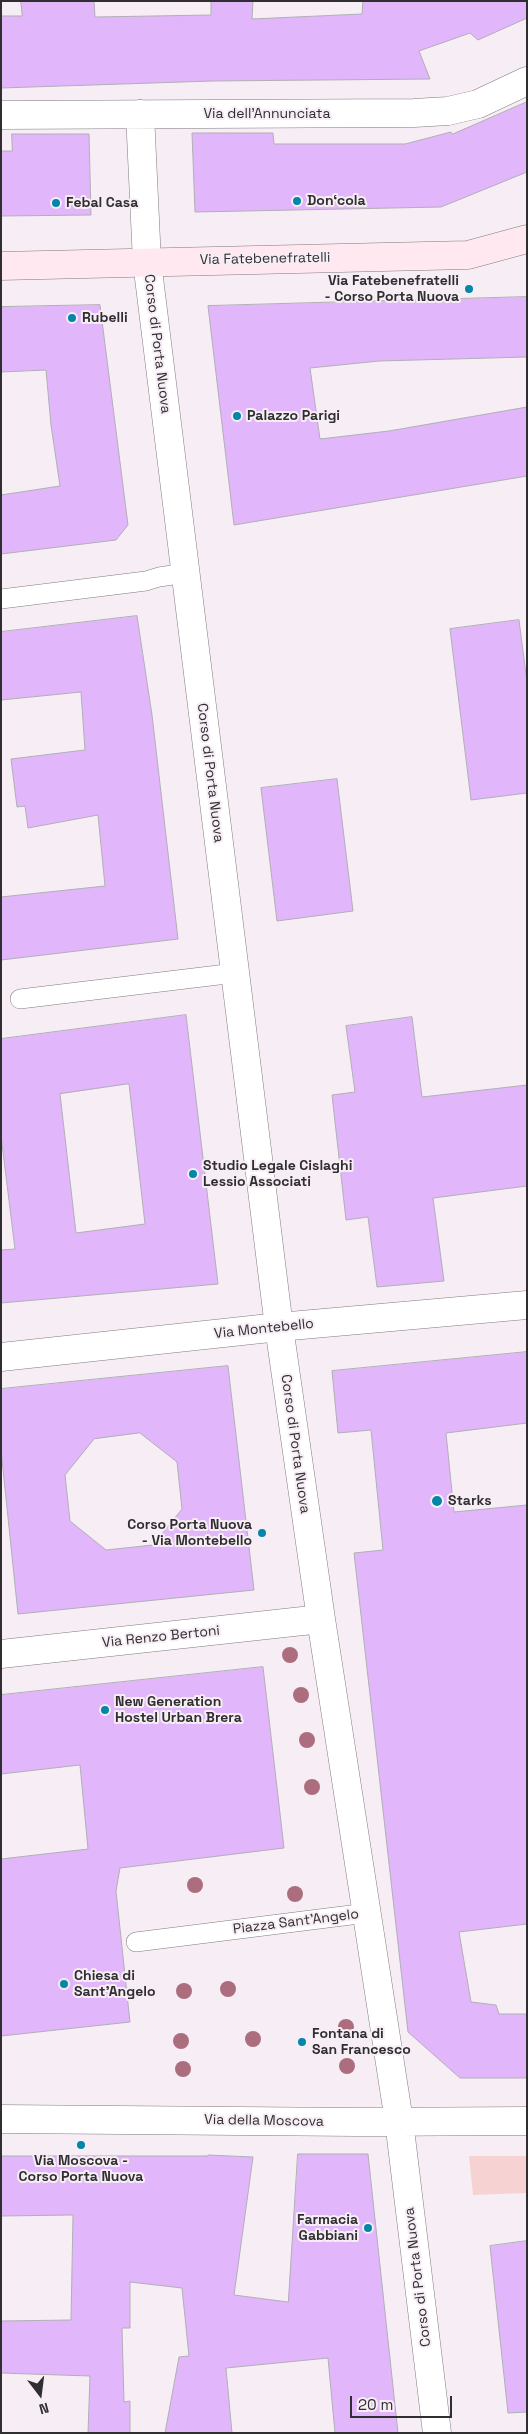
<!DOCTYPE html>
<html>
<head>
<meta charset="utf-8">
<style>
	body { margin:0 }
	#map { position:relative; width:528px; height:2434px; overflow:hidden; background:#f6eef4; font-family:"Space Grotesk",sans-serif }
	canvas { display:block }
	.frame { position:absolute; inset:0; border:2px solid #312e31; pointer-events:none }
	.north { position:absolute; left:15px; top:2369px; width:50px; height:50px; -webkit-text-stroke:4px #f6eef4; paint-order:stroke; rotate:165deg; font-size:14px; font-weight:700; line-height:20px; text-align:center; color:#312e31 }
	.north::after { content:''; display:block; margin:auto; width:18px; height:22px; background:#312e31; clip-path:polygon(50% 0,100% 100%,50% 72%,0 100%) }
	.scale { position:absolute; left:350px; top:2396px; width:102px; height:22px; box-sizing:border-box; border:2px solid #312e31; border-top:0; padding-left:6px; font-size:15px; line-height:18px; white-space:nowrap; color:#312e31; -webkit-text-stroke:4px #f6eef4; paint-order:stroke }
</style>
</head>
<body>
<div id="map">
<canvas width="528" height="2434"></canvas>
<div class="frame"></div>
<div class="north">N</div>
<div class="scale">20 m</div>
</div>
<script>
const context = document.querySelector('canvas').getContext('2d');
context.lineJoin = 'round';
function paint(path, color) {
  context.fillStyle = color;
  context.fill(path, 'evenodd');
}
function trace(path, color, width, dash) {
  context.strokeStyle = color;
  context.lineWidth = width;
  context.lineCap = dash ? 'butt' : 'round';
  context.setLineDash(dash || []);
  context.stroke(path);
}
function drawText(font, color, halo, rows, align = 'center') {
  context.font = font + ' "Space Grotesk",sans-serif';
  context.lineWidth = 4;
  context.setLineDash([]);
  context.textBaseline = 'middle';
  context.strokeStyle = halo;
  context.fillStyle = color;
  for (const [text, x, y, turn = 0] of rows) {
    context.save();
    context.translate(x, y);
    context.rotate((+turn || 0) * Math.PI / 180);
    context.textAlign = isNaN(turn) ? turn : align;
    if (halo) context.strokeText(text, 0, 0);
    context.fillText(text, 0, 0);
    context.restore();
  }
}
paint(new Path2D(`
	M 469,2156 L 527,2156 L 527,2193 L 473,2195 Z`), '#f6d3d2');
const building = new Path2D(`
	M 21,1 L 94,1 L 95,17 L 211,15 L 211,1 L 253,1 L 252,19 L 362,14 L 363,1 L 527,1 L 527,18 L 478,40 L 470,33 L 419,51 L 430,79 L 212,81 L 1,88 L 1,16 L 22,16 Z
	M 527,102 L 527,172 L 441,207 L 195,212 L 192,133 L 273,133 L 274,144 L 405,144 L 451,132 L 452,134 Z
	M 12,134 L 89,134 L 91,215 L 1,216 L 1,151 L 12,151 Z
	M 527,297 L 527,357 L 379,361 L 310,368 L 320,439 L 389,431 L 527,407 L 527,476 L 234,525 L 208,306 Z
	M 100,305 L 128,525 L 116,540 L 1,554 L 1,495 L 60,486 L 51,425 L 46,370 L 1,372 L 1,307 Z
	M 137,616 L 152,715 L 178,939 L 1,960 L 1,897 L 105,886 L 98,815 L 28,828 L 25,806 L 17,807 L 11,759 L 85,750 L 81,692 L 1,700 L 1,632 Z
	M 519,620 L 527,682 L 527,793 L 471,800 L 450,629 Z
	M 337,779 L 353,911 L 277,921 L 261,788 Z
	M 186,1015 L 218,1284 L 1,1303 L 1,1250 L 15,1249 L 1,1136 L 1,1039 ZM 129,1084 L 145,1224 L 76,1233 L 60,1094 Z
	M 412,1017 L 422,1097 L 527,1085 L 527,1186 L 433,1198 L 444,1281 L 377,1287 L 368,1217 L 346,1220 L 332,1095 L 355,1092 L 346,1026 Z
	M 527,1352 L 527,1423 L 446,1433 L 454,1512 L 527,1505 L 527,1924 L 459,1932 L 471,2002 L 496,2005 L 499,2014 L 527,2014 L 527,2078 L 460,2078 L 408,2032 L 354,1553 L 383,1550 L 371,1430 L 338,1433 L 332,1371 Z
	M 228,1366 L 254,1590 L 18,1614 L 1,1450 L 1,1389 ZM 140,1433 L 177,1462 L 182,1509 L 153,1545 L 106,1550 L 70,1521 L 65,1475 L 94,1439 Z
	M 263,1667 L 284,1848 L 120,1868 L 116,1891 L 130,2022 L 1,2036 L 1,1859 L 88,1849 L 80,1765 L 1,1774 L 1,1695 Z
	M 298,2154 L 368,2154 L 398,2433 L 335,2433 L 328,2358 L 226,2368 L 232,2433 L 165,2433 L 179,2357 L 189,2356 L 182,2288 L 130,2282 L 130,2328 L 122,2328 L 124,2402 L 130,2401 L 130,2433 L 88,2433 L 90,2376 L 1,2373 L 1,2321 L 71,2320 L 73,2215 L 1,2216 L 1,2156 L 208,2156 L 208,2155 L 253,2157 L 234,2295 L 288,2302 Z
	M 527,2241 L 527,2412 L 508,2413 L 490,2246 Z`);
paint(building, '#e1b6fb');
trace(building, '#b2aeb5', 1);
const lane = new Path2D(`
	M 1,599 L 146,581 L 159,577 L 186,573
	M 20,999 L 235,973
	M 136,1942 L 367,1913`);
const street = new Path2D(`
	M 140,114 L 147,262 L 279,1327 L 321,1619 L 399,2121 L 437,2433
	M 1,115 L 414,113 L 448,111 L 478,104 L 527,81
	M 1,1357 L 279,1327 L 527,1305
	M 1,1654 L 321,1619
	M 1,2119 L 357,2122 L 527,2121`);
const secondary = new Path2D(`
	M 1,266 L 468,255 L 527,239`);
trace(lane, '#817a7f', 20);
trace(street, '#817a7f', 29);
trace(secondary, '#817a7f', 29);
trace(lane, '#fff', 19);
trace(street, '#fff', 28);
trace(secondary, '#ffe8f0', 28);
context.fillStyle = '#ac6e7e';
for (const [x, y] of [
	[290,1655],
	[301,1695],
	[307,1740],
	[312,1787],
	[195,1885],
	[295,1894],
	[228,1989],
	[184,1991],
	[346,2027],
	[253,2039],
	[181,2041],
	[347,2066],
	[183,2069]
]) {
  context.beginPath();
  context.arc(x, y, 8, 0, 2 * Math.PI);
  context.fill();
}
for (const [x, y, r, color] of [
	[297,201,5,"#0386a8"],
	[56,203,5,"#0386a8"],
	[469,289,5,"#0386a8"],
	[72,318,5,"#0386a8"],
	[237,416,5,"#0386a8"],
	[193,1174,5,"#0386a8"],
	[437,1501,6,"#0386a8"],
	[262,1533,5,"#0386a8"],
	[105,1710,5,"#0386a8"],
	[64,1984,5,"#0386a8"],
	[302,2042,5,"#0386a8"],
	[81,2145,5,"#0386a8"],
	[368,2228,5,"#0386a8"]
]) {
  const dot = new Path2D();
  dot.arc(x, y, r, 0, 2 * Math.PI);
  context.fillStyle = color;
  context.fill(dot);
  trace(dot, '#f6eef4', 2);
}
drawText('14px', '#312e31', '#f6eef4', [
	["Via dell'Annunciata",267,114],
	["Via Fatebenefratelli",265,259,-1],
	["Corso di Porta Nuova",157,344,83],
	["Corso di Porta Nuova",210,773,83],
	["Via Montebello",264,1329,-6],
	["Corso di Porta Nuova",295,1444,82],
	["Via Renzo Bertoni",161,1637,-6],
	["Piazza Sant'Angelo",296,1922,-7],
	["Via della Moscova",264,2121,1],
	["Corso di Porta Nuova",418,2277,-97]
]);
drawText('bold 14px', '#312e31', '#f6eef4', [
	["Don‘cola",307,201],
	["Febal Casa",66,203],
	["Via Fatebenefratelli",459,281,"right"],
	["- Corso Porta Nuova",459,297,"right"],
	["Rubelli",82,318],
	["Palazzo Parigi",247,416],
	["Studio Legale Cislaghi",203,1166],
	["Lessio Associati",203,1182],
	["Starks",448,1501],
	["Corso Porta Nuova",252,1525,"right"],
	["- Via Montebello",252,1541,"right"],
	["New Generation",115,1702],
	["Hostel Urban Brera",115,1718],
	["Chiesa di",74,1976],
	["Sant'Angelo",74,1992],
	["Fontana di",312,2034],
	["San Francesco",312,2050],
	["Via Moscova -",81,2161,"center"],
	["Corso Porta Nuova",81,2177,"center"],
	["Farmacia",358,2220,"right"],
	["Gabbiani",358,2236,"right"]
], 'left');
</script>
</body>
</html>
